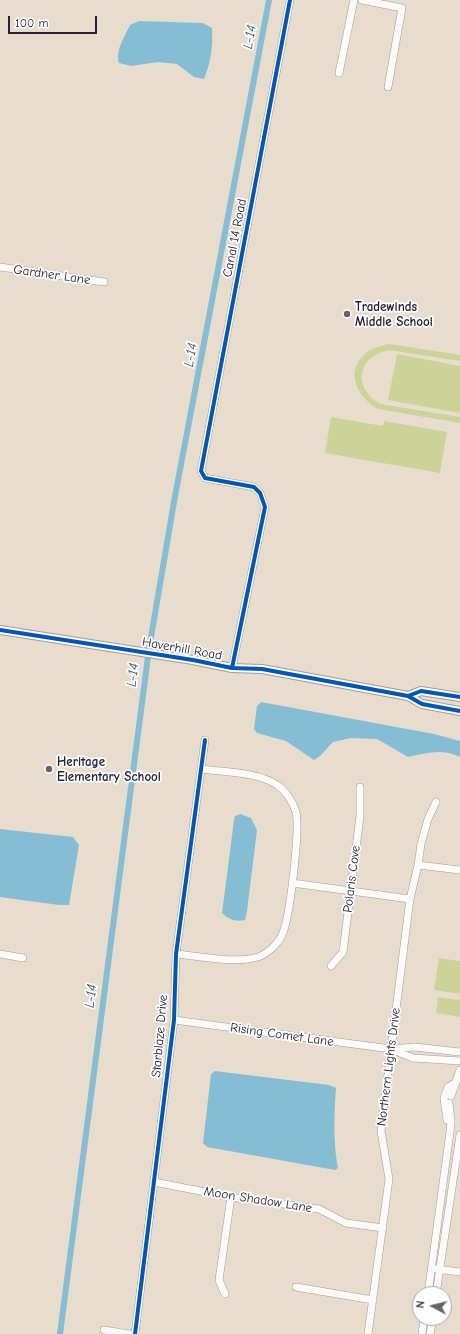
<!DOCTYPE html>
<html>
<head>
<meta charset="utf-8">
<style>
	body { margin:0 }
	#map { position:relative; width:460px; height:1334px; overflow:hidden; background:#e8ddcd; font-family:"Comic Neue",sans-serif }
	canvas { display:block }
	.north { position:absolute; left:412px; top:1286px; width:40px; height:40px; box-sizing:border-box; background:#fff; border:1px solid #a7a7b1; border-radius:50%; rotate:277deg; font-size:11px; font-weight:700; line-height:16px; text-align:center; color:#22223b }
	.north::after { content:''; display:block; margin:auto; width:14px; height:18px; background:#67636e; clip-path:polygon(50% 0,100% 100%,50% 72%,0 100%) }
	.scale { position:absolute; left:8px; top:16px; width:89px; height:18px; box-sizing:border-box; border:2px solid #22223b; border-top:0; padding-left:5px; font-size:12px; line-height:14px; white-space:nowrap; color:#22223b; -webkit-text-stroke:3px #fff; paint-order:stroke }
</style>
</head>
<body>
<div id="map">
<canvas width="460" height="1334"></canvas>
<div class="north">N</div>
<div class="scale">100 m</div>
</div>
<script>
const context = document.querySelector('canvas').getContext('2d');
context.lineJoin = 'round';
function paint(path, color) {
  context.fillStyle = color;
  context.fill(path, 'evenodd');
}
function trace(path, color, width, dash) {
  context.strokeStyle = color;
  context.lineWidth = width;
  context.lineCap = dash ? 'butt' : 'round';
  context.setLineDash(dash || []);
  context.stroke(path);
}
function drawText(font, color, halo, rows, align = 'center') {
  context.font = font + ' "Comic Neue",sans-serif';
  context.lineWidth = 3.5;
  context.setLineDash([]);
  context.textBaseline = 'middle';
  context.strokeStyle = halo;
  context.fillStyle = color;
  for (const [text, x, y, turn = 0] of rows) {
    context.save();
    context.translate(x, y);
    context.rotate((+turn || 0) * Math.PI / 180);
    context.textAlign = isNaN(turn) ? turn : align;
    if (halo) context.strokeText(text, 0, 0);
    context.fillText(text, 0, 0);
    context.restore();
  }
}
paint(new Path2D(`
	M 389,344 L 460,355 L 460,361 L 389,350 C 357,356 352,388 380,404 L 460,417 L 460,423 L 378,409 C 357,397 344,372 366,353 C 373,347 381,346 389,344 Z
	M 397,354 L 460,366 L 460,413 L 388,400 Z
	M 331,417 L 383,426 L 384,421 L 447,432 L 440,473 L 325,453 Z
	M 439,958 L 460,961 L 460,994 L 434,990 Z
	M 438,997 L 460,1000 L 460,1017 L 436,1013 Z`), '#cbd399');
paint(new Path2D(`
	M 139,21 L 203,23 L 212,28 C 213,46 211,62 204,79 L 194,77 L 177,64 L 158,62 L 131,66 L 119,63 C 115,51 125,36 130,25 Z
	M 261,702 L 434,734 L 460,741 L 460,757 C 443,748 426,753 408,757 L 377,739 L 351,738 L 333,742 L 320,756 L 314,760 L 286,741 L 257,733 L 254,729 L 257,706 Z
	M 240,814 L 251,818 L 257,830 L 247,911 L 245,920 C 236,922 229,920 222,913 L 234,820 L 235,816 Z
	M 0,829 L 73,837 L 79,845 L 69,905 L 59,905 L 0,897 Z
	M 215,1071 L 329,1085 L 336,1088 C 334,1114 333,1143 338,1168 L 335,1170 L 207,1147 L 203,1143 L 211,1074 Z`), '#85bed4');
trace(new Path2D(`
	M 60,1334 L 149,649 L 175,496 L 269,0`), '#85bed4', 6);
const minor = new Path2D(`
	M 362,0 L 402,8 L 388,87
	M 339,73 L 354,0
	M 0,267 L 104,282
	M 232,668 L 265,507 L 260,493 L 254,487 L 205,478 L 201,471 L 290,0
	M 418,865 L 460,870
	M 292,883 L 410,899
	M 0,954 L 23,958
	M 176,954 C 199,956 235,964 258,957 C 267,954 278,944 282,935 C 290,919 300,829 296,812 C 293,802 286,791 277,785 C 259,772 223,772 201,769
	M 331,966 L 343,952 L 360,816 L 360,787
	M 174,1020 L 391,1049 L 415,1047 L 460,1052
	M 393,1050 L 413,1058 L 460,1061
	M 451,1096 L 460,1070
	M 447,1120 L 444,1098 L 448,1087 L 455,1083
	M 154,1182 L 231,1197 L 319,1209 L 346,1223 L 383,1228
	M 436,1269 L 460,1272
	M 296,1287 L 373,1300
	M 225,1294 L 219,1280 L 231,1197
	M 428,1294 L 450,1132 L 451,1121 L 449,1103
	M 436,1294 L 460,1135
	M 104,1330 L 129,1334
	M 135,1334 L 174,1020 L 176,954 L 205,740
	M 368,1334 L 389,1179 L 381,1131 L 391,1049 L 410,899 L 418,865 L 421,844 L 428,819 L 436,802
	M 422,1334 L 424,1318
	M 430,1334 L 433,1318`);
const tertiary = new Path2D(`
	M 0,630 L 193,660 L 232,668 L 262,669 L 408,696 L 422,704 L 460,711
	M 408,696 L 421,691 L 460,697`);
trace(minor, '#a29c96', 8);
trace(tertiary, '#a29c96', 10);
trace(minor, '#fcfaf8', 7);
trace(tertiary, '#fcfaf8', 8);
trace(new Path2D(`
	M 0,630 L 193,660 L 232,668 L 262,669 L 408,696 L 422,704 L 460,711
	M 232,668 L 265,507 L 260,493 L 254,487 L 205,478 L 201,471 L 290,0
	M 408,696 L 421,691 L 460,697
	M 135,1334 L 174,1020 L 176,954 L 205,740`), '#0057b8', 4);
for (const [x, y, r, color] of [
	[347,314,4,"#67636e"],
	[49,769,4,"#67636e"]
]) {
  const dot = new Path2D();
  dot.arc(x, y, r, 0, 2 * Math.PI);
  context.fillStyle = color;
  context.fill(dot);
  trace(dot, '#fff', 1.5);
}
drawText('13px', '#22223b', '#fff', [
	["Canal 14 Road",235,238,-79],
	["Gardner Lane",52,275,8],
	["Haverhill Road",182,649,10],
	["Polaris Cove",352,879,-83],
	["Rising Comet Lane",282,1035,8],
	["Starblaze Drive",160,1036,-85],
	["Northern Lights Drive",389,1067,-83],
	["Moon Shadow Lane",258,1200,9]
]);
drawText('bold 13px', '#22223b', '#fff', [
	["Tradewinds",355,307],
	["Middle School",355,322],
	["Heritage",57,762],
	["Elementary School",57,777]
], 'left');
drawText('italic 14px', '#395b79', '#fff', [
	["L-14",250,37,-80],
	["L-14",191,355,-80],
	["L-14",133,675,-83],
	["L-14",91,996,-83]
]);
</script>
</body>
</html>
